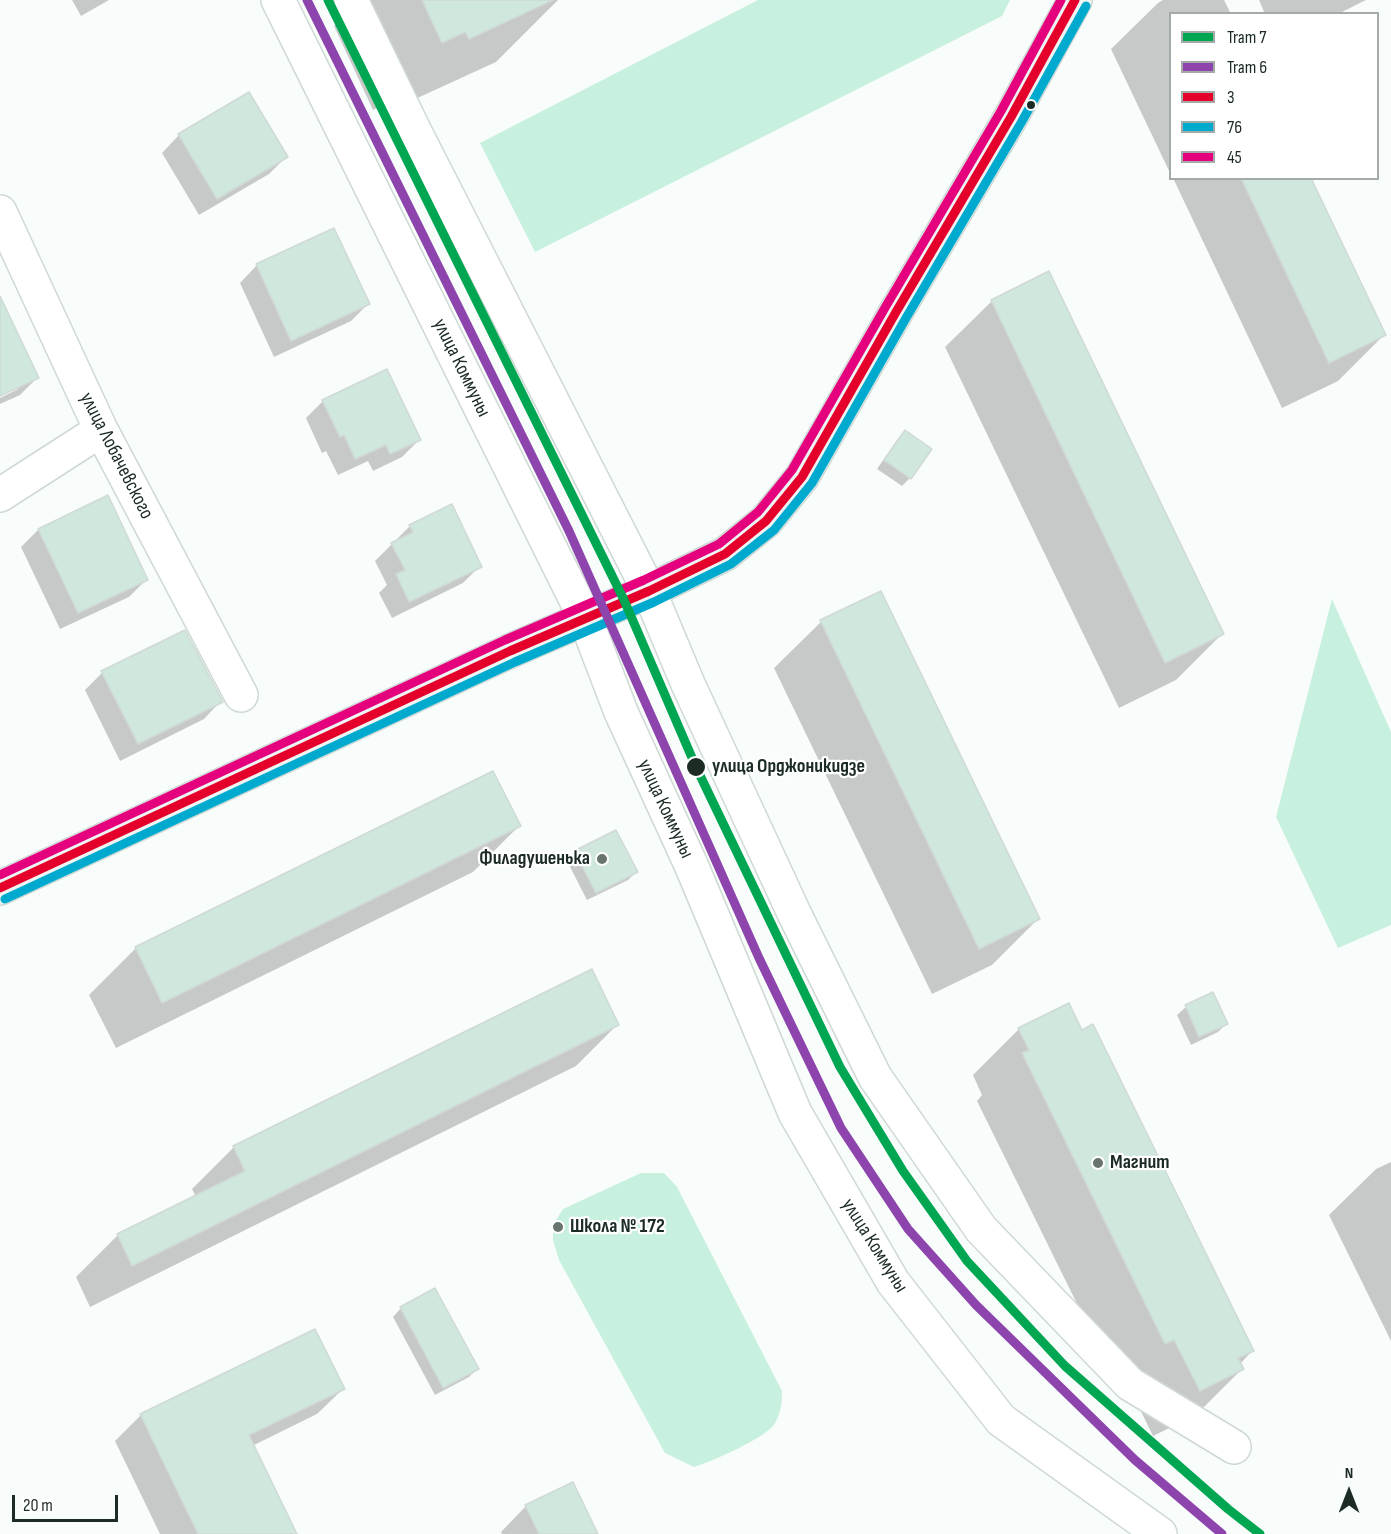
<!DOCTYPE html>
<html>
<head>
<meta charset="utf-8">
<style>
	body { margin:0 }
	#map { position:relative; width:1391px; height:1534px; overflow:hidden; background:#f8fcfa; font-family:"Sofia Sans Condensed",sans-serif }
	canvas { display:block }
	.legend { position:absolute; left:1169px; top:12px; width:210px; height:168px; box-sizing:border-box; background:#fff; border:2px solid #a4aaa7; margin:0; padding:8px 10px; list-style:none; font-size:18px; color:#1c2b24 }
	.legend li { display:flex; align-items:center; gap:12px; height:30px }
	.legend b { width:30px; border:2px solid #a4aaa7 }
	.north { position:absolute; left:1319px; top:1462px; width:60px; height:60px; -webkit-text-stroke:4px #fff; paint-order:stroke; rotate:0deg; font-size:16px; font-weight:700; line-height:24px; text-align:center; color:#1c2b24 }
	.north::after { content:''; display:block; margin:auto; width:21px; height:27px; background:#1c2b24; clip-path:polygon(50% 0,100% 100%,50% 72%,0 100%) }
	.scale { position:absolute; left:12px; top:1495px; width:106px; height:27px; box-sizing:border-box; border:3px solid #1c2b24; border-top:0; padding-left:8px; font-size:18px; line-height:21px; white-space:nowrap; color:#1c2b24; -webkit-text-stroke:4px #fff; paint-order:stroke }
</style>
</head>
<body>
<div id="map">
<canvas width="1391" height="1534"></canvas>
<ul class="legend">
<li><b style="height:8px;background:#00a651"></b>Tram 7</li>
<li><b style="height:8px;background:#8e44ad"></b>Tram 6</li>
<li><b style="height:8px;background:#e4002b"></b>3</li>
<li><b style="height:8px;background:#00a9ce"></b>76</li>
<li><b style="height:8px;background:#e5007d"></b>45</li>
</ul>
<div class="north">N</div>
<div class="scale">20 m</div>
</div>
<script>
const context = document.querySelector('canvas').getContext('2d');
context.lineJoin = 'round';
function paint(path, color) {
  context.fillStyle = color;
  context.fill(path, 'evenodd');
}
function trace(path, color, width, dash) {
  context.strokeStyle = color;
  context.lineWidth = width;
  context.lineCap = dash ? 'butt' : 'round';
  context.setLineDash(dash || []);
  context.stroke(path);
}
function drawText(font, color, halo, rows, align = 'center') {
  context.font = font + ' "Sofia Sans Condensed",sans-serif';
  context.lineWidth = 4.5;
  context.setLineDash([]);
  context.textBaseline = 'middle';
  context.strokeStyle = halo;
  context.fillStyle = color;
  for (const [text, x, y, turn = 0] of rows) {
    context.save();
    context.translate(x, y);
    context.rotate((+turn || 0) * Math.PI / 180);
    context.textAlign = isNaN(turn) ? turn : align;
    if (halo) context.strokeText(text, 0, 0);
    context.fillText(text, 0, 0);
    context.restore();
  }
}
paint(new Path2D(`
	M 758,0 L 1010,0 L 1002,16 L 535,252 L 480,143 Z
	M 1332,599 L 1391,732 L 1391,925 L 1338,948 L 1276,817 Z
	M 641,1173 L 664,1173 L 677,1187 L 782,1391 C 782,1402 781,1413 775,1423 C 768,1437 711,1462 694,1467 L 665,1453 L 559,1260 L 553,1240 L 553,1225 L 563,1209 Z`), '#c8f0de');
paint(new Path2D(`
	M 72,0 L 109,0 L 81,16 Z
	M 333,0 L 558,0 L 496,62 L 400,106 L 397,99 L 373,110 L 334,26 L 342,18 Z
	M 1163,0 L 1224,0 L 1231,14 L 1170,14 L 1170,173 L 1111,49 L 1158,3 Z
	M 1259,0 L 1366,0 L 1338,14 L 1265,14 Z
	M 249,94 L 286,157 L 269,174 L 199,215 L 162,153 L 179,135 Z
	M 1173,178 L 1309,178 L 1384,335 L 1338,381 L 1282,408 Z
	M 257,265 L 368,304 L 351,321 L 274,357 L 240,283 Z
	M 0,299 L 37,378 L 20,395 L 0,404 L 0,398 L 18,389 L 18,386 L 0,394 Z
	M 992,301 L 1222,634 L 1176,680 L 1119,708 L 945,347 Z
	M 323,401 L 419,440 L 402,457 L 373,471 L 368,461 L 338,475 L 326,451 L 322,453 L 306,418 Z
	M 905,432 L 910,478 L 902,486 L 877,469 L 897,440 Z
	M 410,526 L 480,566 L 463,583 L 392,618 L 379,593 L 387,585 L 375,561 Z
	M 38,530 L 146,580 L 129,597 L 60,629 L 21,547 Z
	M 881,593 L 1038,919 L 992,965 L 932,994 L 774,668 L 821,622 Z
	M 102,673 L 221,701 L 204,719 L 120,761 L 85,690 Z
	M 492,773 L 519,826 L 473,872 L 116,1048 L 89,995 L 136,948 Z
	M 575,852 L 636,872 L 628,880 L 587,900 L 567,861 Z
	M 1212,994 L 1226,1024 L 1218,1032 L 1191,1045 L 1177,1015 L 1186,1007 Z
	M 617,1025 L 576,1066 L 90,1307 L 76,1277 L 118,1235 L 196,1197 L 192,1189 L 234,1147 Z
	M 1019,1029 L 1081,1032 L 1252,1351 L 1240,1364 L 1242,1369 L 1196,1415 L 1153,1436 L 1128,1385 L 1119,1389 L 977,1101 L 982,1095 L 973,1075 Z
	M 1391,1162 L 1391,1341 L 1329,1215 L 1376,1169 Z
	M 401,1308 L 477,1369 L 469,1377 L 435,1395 L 393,1317 Z
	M 343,1389 L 317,1414 L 252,1446 L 295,1534 L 160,1534 L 115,1441 L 141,1415 Z
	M 526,1506 L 596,1534 L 502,1534 L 501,1532 Z`), '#0003');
const building = new Path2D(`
	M 422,0 L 553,0 L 469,39 L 465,32 L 442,43 Z
	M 249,92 L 288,157 L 217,199 L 178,134 Z
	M 1241,178 L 1311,178 L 1386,335 L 1329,363 Z
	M 334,228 L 370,304 L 291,341 L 256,264 Z
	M 1049,271 L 1224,634 L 1165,663 L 991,300 Z
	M 0,296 L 39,378 L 0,396 Z
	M 387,369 L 421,440 L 390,454 L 386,445 L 355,459 L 344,435 L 340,437 L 322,400 Z
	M 905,430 L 932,449 L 911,479 L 884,460 Z
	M 108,495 L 148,580 L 78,613 L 38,529 Z
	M 452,504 L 482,567 L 409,602 L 396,574 L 405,570 L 391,543 L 413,532 L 409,525 Z
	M 881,591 L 1040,919 L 979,949 L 820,620 Z
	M 185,630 L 223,702 L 138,744 L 101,671 Z
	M 493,771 L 521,826 L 162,1003 L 135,947 Z
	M 616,830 L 638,872 L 596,893 L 574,851 Z
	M 592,969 L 619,1025 L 132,1266 L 117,1234 L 245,1171 L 233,1146 Z
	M 1213,992 L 1228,1024 L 1199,1037 L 1185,1005 Z
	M 1069,1003 L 1082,1030 L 1093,1024 L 1254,1351 L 1238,1358 L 1244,1369 L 1200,1391 L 1174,1340 L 1165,1344 L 1022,1053 L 1029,1050 L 1018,1028 Z
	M 435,1288 L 479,1369 L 443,1388 L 400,1307 Z
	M 315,1329 L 345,1389 L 249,1435 L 297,1534 L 198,1534 L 140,1414 Z
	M 573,1482 L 598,1534 L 539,1534 L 525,1505 Z`);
paint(building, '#cfe7dd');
trace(building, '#d0dad5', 1.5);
const street = new Path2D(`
	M 278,0 L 585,618 L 621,712 L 692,867 L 795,1113 L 893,1282 L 1001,1420 L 1160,1534
	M 351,0 L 414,130 L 649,591 L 688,684 L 794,913 L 875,1077 L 981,1229 L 1130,1384 L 1234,1447
	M 0,212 L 101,430 L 241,695
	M 0,495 L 101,430`);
const secondary = new Path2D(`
	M 0,888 L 510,651 L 649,591 L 725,554 L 766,521 L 802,477 L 896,312 L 1011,117 L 1075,0`);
trace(street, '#cfd9d4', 36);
trace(secondary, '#cfd9d4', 36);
trace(street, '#fefffe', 33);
trace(secondary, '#eef5f3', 33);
trace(new Path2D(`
	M 0,888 L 510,651 L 649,591 L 725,554 L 766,521 L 802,477 L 896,312 L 1011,117 L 1075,0`), '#e4002b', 9);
trace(new Path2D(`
	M 5,899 L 515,662 L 654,602 L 731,564 L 774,530 L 812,483 L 906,318 L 1021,123 L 1086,6`), '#00a9ce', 9);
trace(new Path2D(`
	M 0,875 L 505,640 L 644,580 L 719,544 L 758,512 L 792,470 L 886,306 L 1001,111 L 1061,0`), '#e5007d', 9);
trace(new Path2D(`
	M 328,0 L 624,600 L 696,767 L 840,1067 L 903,1171 L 967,1261 L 1065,1366 L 1228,1509 L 1260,1534`), '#00a651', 9);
trace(new Path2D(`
	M 307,0 L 569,531 L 759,958 L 841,1128 L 908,1229 L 976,1305 L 1135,1460 L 1222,1534`), '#8e44ad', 9);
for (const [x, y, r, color] of [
	[1031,105,5,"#1c2b24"],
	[696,767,10,"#1c2b24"],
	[602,859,6,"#69746f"],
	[1098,1163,6,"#69746f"],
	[558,1227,6,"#69746f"]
]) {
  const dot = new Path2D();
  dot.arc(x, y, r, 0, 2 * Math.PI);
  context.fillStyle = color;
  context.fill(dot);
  trace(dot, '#fff', 2);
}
drawText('20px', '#1c2b24', '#fff', [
	["улица Коммуны",461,368,64],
	["улица Лобачевского",116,456,63],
	["улица Коммуны",665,809,65],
	["улица Коммуны",874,1246,58]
]);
drawText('bold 20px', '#1c2b24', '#fff', [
	["улица Орджоникидзе",712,767]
], 'left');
drawText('bold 20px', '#1c2b24', '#fff', [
	["Филадушенька",590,859,"right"],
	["Магнит",1110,1163],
	["Школа № 172",570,1227]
], 'left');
</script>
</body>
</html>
